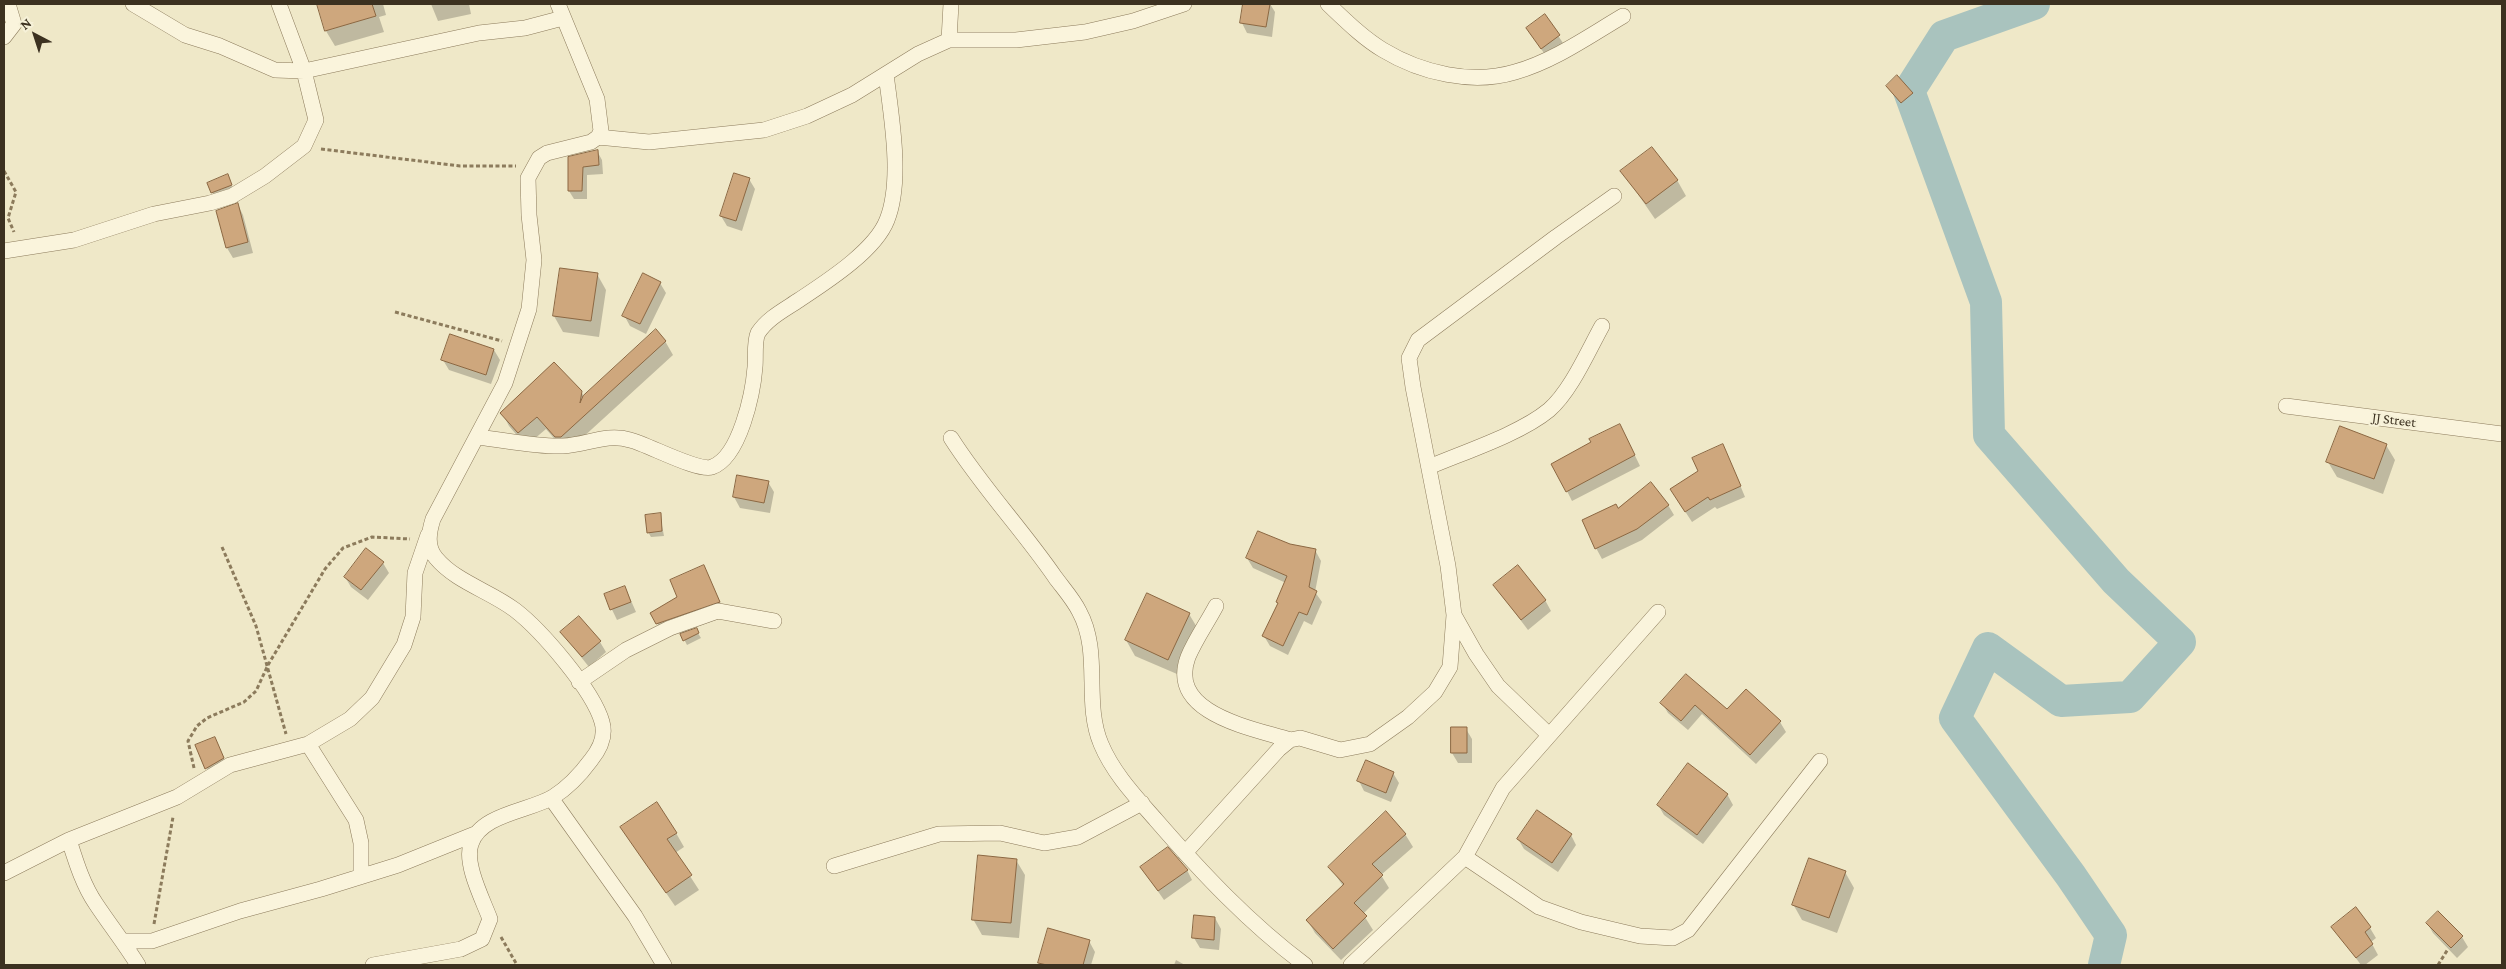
<!DOCTYPE html>
<html>
<head>
<meta charset="utf-8">
<style>
	body { margin:0 }
	#map { position:relative; width:2506px; height:969px; overflow:hidden; background:#efe8c8; font-family:"Crimson Pro",serif }
	canvas { display:block }
	.frame { position:absolute; inset:0; border:5px solid #3c3120; pointer-events:none }
	.north { position:absolute; left:10px; top:10px; width:50px; height:50px; -webkit-text-stroke:4px #f6f1d8; paint-order:stroke; rotate:320deg; font-size:14px; font-weight:700; line-height:20px; text-align:center; color:#3c3120 }
	.north::after { content:''; display:block; margin:auto; width:18px; height:22px; background:#3c3120; clip-path:polygon(50% 0,100% 100%,50% 72%,0 100%) }
</style>
</head>
<body>
<div id="map">
<canvas width="2506" height="969"></canvas>
<div class="frame"></div>
<div class="north">N</div>
</div>
<script>
const context = document.querySelector('canvas').getContext('2d');
context.lineJoin = 'round';
function paint(path, color) {
  context.fillStyle = color;
  context.fill(path, 'evenodd');
}
function trace(path, color, width, dash) {
  context.strokeStyle = color;
  context.lineWidth = width;
  context.lineCap = dash ? 'butt' : 'round';
  context.setLineDash(dash || []);
  context.stroke(path);
}
function drawText(font, color, halo, rows, align = 'center') {
  context.font = font + ' "Crimson Pro",serif';
  context.lineWidth = 4.5;
  context.setLineDash([]);
  context.textBaseline = 'middle';
  context.strokeStyle = halo;
  context.fillStyle = color;
  for (const [text, x, y, turn = 0] of rows) {
    context.save();
    context.translate(x, y);
    context.rotate((+turn || 0) * Math.PI / 180);
    context.textAlign = isNaN(turn) ? turn : align;
    if (halo) context.strokeText(text, 0, 0);
    context.fillText(text, 0, 0);
    context.restore();
  }
}
paint(new Path2D(`
	M 318,4 L 383,4 L 386,15 L 379,17 L 384,32 L 335,46 L 326,31 Z
	M 431,4 L 469,4 L 471,14 L 438,21 Z
	M 1245,4 L 1270,4 L 1275,12 L 1272,37 L 1247,33 L 1242,23 Z
	M 1545,16 L 1565,46 L 1548,59 L 1527,28 Z
	M 1887,87 L 1912,93 L 1915,98 L 1904,107 Z
	M 597,151 L 602,160 L 603,174 L 587,175 L 587,199 L 574,199 L 569,191 L 569,158 Z
	M 1622,171 L 1677,180 L 1686,196 L 1655,219 Z
	M 749,179 L 755,189 L 742,231 L 727,226 L 721,216 Z
	M 230,181 L 233,190 L 214,197 L 212,192 Z
	M 238,205 L 243,215 L 253,253 L 233,258 L 227,248 L 217,212 Z
	M 597,274 L 606,290 L 599,337 L 563,332 L 554,316 Z
	M 660,283 L 666,293 L 646,334 L 630,326 L 624,315 Z
	M 665,341 L 673,355 L 569,450 L 564,450 L 546,429 L 526,446 L 509,426 L 502,413 L 581,391 L 584,397 Z
	M 494,350 L 500,360 L 491,384 L 449,370 L 443,360 Z
	M 1625,435 L 1640,466 L 1572,501 L 1567,491 L 1592,443 Z
	M 2386,445 L 2395,460 L 2383,494 L 2337,477 L 2328,462 Z
	M 1728,456 L 1745,497 L 1717,509 L 1715,507 L 1692,522 L 1677,499 Z
	M 738,477 L 768,482 L 774,492 L 770,513 L 740,508 L 734,497 Z
	M 1668,505 L 1674,515 L 1642,540 L 1602,559 L 1596,548 L 1618,510 Z
	M 660,515 L 664,536 L 651,537 L 648,532 Z
	M 1289,546 L 1315,550 L 1321,561 L 1315,592 L 1322,602 L 1312,625 L 1304,621 L 1288,655 L 1270,646 L 1264,636 L 1279,605 L 1277,602 L 1286,583 L 1253,568 L 1247,558 Z
	M 383,563 L 389,573 L 368,600 L 351,587 L 345,577 Z
	M 703,567 L 727,616 L 666,638 L 651,613 L 679,597 Z
	M 1494,585 L 1545,600 L 1551,611 L 1528,630 Z
	M 625,587 L 636,612 L 617,620 L 605,595 Z
	M 1189,614 L 1198,629 L 1177,674 L 1135,656 L 1126,640 Z
	M 696,630 L 701,638 L 687,645 L 682,635 Z
	M 562,633 L 600,642 L 606,652 L 589,667 Z
	M 1686,675 L 1727,711 L 1746,690 L 1780,722 L 1786,732 L 1756,764 L 1702,714 L 1688,730 L 1668,713 L 1662,703 Z
	M 1466,729 L 1472,739 L 1472,763 L 1458,763 L 1452,753 Z
	M 215,738 L 229,769 L 212,779 L 197,746 Z
	M 1393,773 L 1399,783 L 1391,802 L 1364,791 L 1359,781 Z
	M 1727,794 L 1733,805 L 1703,844 L 1664,815 L 1658,805 Z
	M 621,827 L 676,833 L 684,847 L 675,853 L 699,890 L 675,906 Z
	M 1405,834 L 1413,847 L 1381,875 L 1389,888 L 1363,914 L 1373,930 L 1341,960 L 1315,933 L 1308,921 L 1343,886 L 1330,867 Z
	M 1571,835 L 1576,845 L 1558,872 L 1524,849 L 1518,839 Z
	M 1016,860 L 1025,875 L 1019,938 L 982,935 L 973,919 Z
	M 1187,870 L 1192,880 L 1164,900 L 1148,877 Z
	M 1845,872 L 1854,888 L 1837,933 L 1802,920 L 1793,904 Z
	M 1215,918 L 1221,929 L 1219,950 L 1200,948 L 1194,938 Z
	M 2427,923 L 2462,937 L 2468,947 L 2457,958 L 2433,933 Z
	M 2333,927 L 2370,928 L 2376,938 L 2371,942 L 2378,955 L 2365,965 L 2361,965 Z
	M 1089,941 L 1095,952 L 1091,965 L 1041,965 L 1039,962 Z
	M 1176,960 L 1185,965 L 1174,965 Z`), '#0003');
trace(new Path2D(`
	M 2034,4 L 1944,36 L 1909,91 L 1986,302 L 1989,435 L 2116,581 L 2180,642 L 2130,697 L 2061,701 L 1988,648 L 1955,718 L 2071,876 L 2111,935 L 2104,965`), '#a9c3be', 32);
const building = new Path2D(`
	M 317,4 L 372,4 L 376,16 L 325,31 Z
	M 1243,4 L 1270,4 L 1266,27 L 1240,23 Z
	M 1545,14 L 1560,35 L 1541,49 L 1526,28 Z
	M 1897,75 L 1913,93 L 1901,103 L 1886,86 Z
	M 1652,147 L 1678,180 L 1646,204 L 1620,171 Z
	M 598,150 L 599,165 L 583,167 L 582,191 L 568,191 L 568,157 Z
	M 734,173 L 750,178 L 736,221 L 720,216 Z
	M 228,174 L 232,185 L 211,193 L 207,183 Z
	M 238,203 L 248,242 L 226,248 L 216,211 Z
	M 560,268 L 598,273 L 591,321 L 553,316 Z
	M 643,273 L 661,282 L 640,324 L 622,316 Z
	M 656,329 L 666,341 L 561,437 L 555,437 L 537,417 L 518,433 L 500,413 L 554,362 L 582,391 L 580,403 L 583,396 Z
	M 450,334 L 494,349 L 486,375 L 441,360 Z
	M 1620,424 L 1635,455 L 1566,492 L 1551,464 L 1591,442 L 1589,439 Z
	M 2340,426 L 2387,444 L 2374,479 L 2326,462 Z
	M 1723,444 L 1741,486 L 1710,500 L 1708,497 L 1685,512 L 1670,489 L 1698,471 L 1692,458 Z
	M 737,475 L 769,481 L 764,503 L 733,497 Z
	M 1651,482 L 1669,505 L 1637,529 L 1595,549 L 1582,520 L 1616,504 L 1618,508 Z
	M 661,513 L 662,531 L 647,533 L 645,515 Z
	M 1258,531 L 1290,544 L 1316,549 L 1309,587 L 1317,591 L 1307,615 L 1299,612 L 1283,646 L 1262,636 L 1278,603 L 1276,602 L 1287,576 L 1246,558 Z
	M 366,548 L 384,562 L 361,590 L 344,577 Z
	M 704,565 L 720,602 L 656,624 L 650,613 L 677,597 L 670,580 Z
	M 1518,565 L 1546,600 L 1521,620 L 1493,585 Z
	M 625,586 L 631,602 L 610,610 L 604,594 Z
	M 1147,593 L 1190,613 L 1168,660 L 1125,640 Z
	M 579,616 L 601,641 L 582,657 L 560,632 Z
	M 697,628 L 699,633 L 683,641 L 680,634 Z
	M 1686,674 L 1727,709 L 1746,689 L 1781,721 L 1750,755 L 1695,705 L 1681,721 L 1660,703 Z
	M 1451,727 L 1467,727 L 1467,753 L 1451,753 Z
	M 215,737 L 224,758 L 205,769 L 195,745 Z
	M 1366,760 L 1394,772 L 1386,793 L 1357,781 Z
	M 1688,763 L 1728,794 L 1697,835 L 1657,805 Z
	M 657,802 L 677,833 L 667,839 L 692,875 L 666,893 L 620,827 Z
	M 1537,810 L 1572,834 L 1552,863 L 1517,839 Z
	M 1386,811 L 1406,834 L 1372,864 L 1383,875 L 1354,903 L 1367,916 L 1333,949 L 1306,920 L 1344,884 L 1328,867 Z
	M 1168,847 L 1188,870 L 1158,891 L 1140,867 Z
	M 978,855 L 1017,859 L 1011,923 L 972,920 Z
	M 1809,858 L 1846,871 L 1829,918 L 1792,905 Z
	M 2356,907 L 2371,927 L 2365,932 L 2373,944 L 2356,958 L 2331,927 Z
	M 2438,911 L 2463,936 L 2451,948 L 2426,923 Z
	M 1194,915 L 1215,917 L 1214,940 L 1192,938 Z
	M 1048,928 L 1090,940 L 1083,965 L 1047,965 L 1038,963 Z`);
paint(building, '#cea77d');
trace(building, '#8b6742', 1);
const street = new Path2D(`
	M 133,4 L 185,35 L 220,46 L 275,70 L 304,71 L 479,33 L 525,28 L 563,18
	M 1328,4 C 1345,20 1363,38 1383,50 C 1421,73 1472,85 1515,72 C 1554,61 1589,36 1623,16
	M 4,37 L 14,24 L 8,4
	M 949,40 L 951,4
	M 598,137 L 649,142 L 764,130 L 807,116 L 852,95 L 918,54 L 949,40 L 1016,40 L 1085,32 L 1133,21 L 1184,4
	M 4,251 L 74,240 L 154,214 L 210,203 L 232,196 L 265,176 L 304,146 L 316,120 L 304,71 L 279,4
	M 2286,406 L 2502,434
	M 477,437 C 505,440 535,447 563,446 C 587,445 606,433 630,440 C 647,444 698,472 712,467 C 740,457 753,393 755,367 C 756,358 754,341 758,333 C 768,318 784,310 799,300 C 826,282 875,251 887,220 C 903,180 891,115 886,74
	M 951,438 C 982,487 1022,529 1055,577 C 1063,588 1073,599 1079,611 C 1102,653 1083,701 1101,744 C 1113,773 1136,797 1156,820 C 1202,873 1249,923 1305,965
	M 1429,467 C 1464,452 1520,434 1549,410 C 1571,391 1588,351 1602,326
	M 1216,606 C 1207,623 1195,640 1188,657 C 1167,714 1253,728 1290,740
	M 1454,615 L 1476,654 L 1498,686 L 1549,735
	M 579,682 L 626,650 L 670,628 L 718,611 L 774,621
	M 308,744 L 356,820 L 361,843 L 361,876
	M 551,798 L 635,916 L 664,965
	M 69,840 C 76,862 83,885 96,904 C 110,925 125,944 138,965
	M 1185,853 L 1279,749 L 1290,740 L 1300,738 L 1340,750 L 1370,744 L 1408,717 L 1435,692 L 1450,667 L 1454,615 L 1448,566 L 1413,387 L 1409,358 L 1418,340 L 1556,237 L 1614,196
	M 1465,857 L 1539,907 L 1581,922 L 1640,936 L 1673,938 L 1688,930 L 1820,761
	M 834,866 L 939,834 L 1000,833 L 1044,843 L 1078,837 L 1142,803
	M 4,873 L 69,840 L 177,797 L 230,765 L 308,744 L 350,719 L 372,698 L 404,645 L 413,617 L 415,573 L 428,535
	M 124,941 L 152,941 L 240,911 L 321,889 L 398,865 L 475,834
	M 373,965 L 461,949 L 482,939 L 490,919 C 483,900 464,864 471,844 C 480,814 530,811 553,797 C 569,787 580,775 591,760 C 600,749 606,736 602,722 C 593,690 541,630 515,610 C 490,591 456,582 436,558 C 426,546 429,532 433,519 L 505,383 L 529,309 L 534,260 L 529,215 L 528,178 L 539,158 L 547,153 L 591,142 L 598,137 L 601,131 L 597,99 L 558,4
	M 1351,965 L 1465,857 L 1503,788 L 1658,612`);
trace(street, '#8c7b5c', 16);
trace(new Path2D(`
	M 321,149 L 460,166 L 516,166
	M 4,171 L 16,192 L 8,218 L 14,232
	M 395,312 L 502,341
	M 222,547 L 256,626 L 286,734
	M 194,768 L 188,741 L 197,726 L 207,718 L 244,702 L 256,691 L 268,665 L 325,569 L 343,548 L 372,537 L 410,539
	M 154,924 L 173,817
	M 501,937 L 517,965
	M 2438,965 L 2448,949`), '#8c7b5c', 3, [4, 2.5]);
trace(street, '#faf4dc', 15);
drawText('14px', '#3c3120', '#f6f1d8', [
	["JJ Street",2394,420,7]
]);
</script>
</body>
</html>
